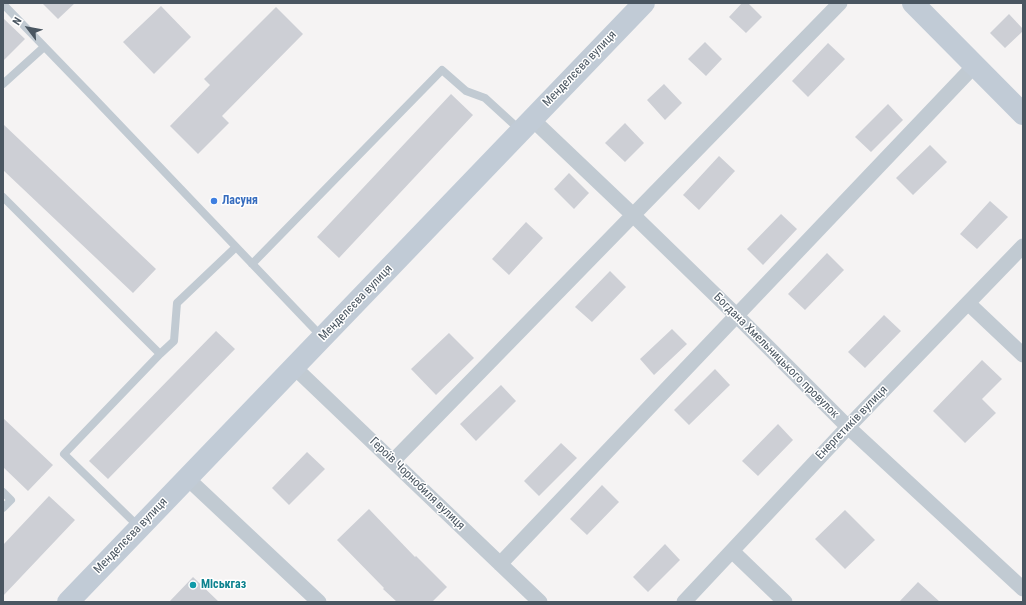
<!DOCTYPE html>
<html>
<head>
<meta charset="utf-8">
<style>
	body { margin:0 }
	#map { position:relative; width:1026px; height:605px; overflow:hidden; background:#f5f3f3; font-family:"Roboto Condensed",sans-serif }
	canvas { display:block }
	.frame { position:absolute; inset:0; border:4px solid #4a5661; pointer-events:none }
	.north { position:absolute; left:8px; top:8px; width:40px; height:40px; -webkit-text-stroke:3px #fff; paint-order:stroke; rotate:302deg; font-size:11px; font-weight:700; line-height:16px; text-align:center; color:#4a5661 }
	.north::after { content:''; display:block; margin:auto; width:14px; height:18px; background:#4a5661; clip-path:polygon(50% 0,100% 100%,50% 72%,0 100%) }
</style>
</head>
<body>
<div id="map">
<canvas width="1026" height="605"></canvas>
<div class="frame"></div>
<div class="north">N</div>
</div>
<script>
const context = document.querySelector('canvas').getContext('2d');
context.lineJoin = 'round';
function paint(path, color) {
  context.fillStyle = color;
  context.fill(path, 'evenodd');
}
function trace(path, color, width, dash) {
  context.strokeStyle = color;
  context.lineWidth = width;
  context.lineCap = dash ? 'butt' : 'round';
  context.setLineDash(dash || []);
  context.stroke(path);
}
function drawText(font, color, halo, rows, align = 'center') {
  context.font = font + ' "Roboto Condensed",sans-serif';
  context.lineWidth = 3;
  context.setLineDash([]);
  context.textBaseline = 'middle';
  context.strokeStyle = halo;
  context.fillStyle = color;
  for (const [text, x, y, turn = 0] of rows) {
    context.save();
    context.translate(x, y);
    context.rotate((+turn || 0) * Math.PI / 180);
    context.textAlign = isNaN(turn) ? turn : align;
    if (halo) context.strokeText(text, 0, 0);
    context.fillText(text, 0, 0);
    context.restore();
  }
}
paint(new Path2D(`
	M 42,3 L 75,3 L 58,19 Z
	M 742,3 L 748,3 L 762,17 L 746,33 L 729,17 Z
	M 161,6 L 191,37 L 154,74 L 123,42 Z
	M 276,7 L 303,34 L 222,116 L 229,123 L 198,154 L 170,126 L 210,85 L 204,79 Z
	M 1009,14 L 1023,29 L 1023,31 L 1005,48 L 990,33 Z
	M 3,18 L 25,39 L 3,61 Z
	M 705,42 L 722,59 L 706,76 L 688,59 Z
	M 828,43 L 845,59 L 808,97 L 792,81 Z
	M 664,84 L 682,103 L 665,120 L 647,100 Z
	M 451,94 L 473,115 L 339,258 L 317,237 Z
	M 888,104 L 903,120 L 871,152 L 855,137 Z
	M 625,123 L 644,143 L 625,162 L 605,143 Z
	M 3,124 L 156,269 L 133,293 L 3,170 Z
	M 930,145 L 947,162 L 913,195 L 896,178 Z
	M 719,156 L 735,171 L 699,210 L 683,195 Z
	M 569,173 L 589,193 L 574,209 L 554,189 Z
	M 990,201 L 1008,217 L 977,249 L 960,234 Z
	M 781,214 L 797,229 L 763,265 L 747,249 Z
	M 526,222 L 543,238 L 509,275 L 492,259 Z
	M 827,253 L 844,270 L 805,310 L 788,294 Z
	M 610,271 L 626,287 L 592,322 L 575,307 Z
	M 884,315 L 901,331 L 865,368 L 848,352 Z
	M 672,329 L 687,344 L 654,375 L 640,359 Z
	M 216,331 L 235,349 L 108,479 L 89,461 Z
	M 449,333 L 474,358 L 436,395 L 411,369 Z
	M 982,360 L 1002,379 L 982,399 L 996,413 L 965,443 L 933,411 Z
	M 715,369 L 730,385 L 689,425 L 674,410 Z
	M 501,385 L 516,401 L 476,441 L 460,424 Z
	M 3,418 L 53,465 L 28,491 L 3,467 Z
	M 778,424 L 793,440 L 758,476 L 742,461 Z
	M 561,443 L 577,458 L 539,496 L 524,481 Z
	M 307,452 L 325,469 L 289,505 L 272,488 Z
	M 602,485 L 619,502 L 587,535 L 570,519 Z
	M 49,496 L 75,520 L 3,596 L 3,545 Z
	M 369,509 L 415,557 L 416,556 L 447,587 L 432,602 L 397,602 L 383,589 L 384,588 L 337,540 Z
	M 845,510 L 875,540 L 845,569 L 815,539 Z
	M 665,544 L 680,560 L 648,592 L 633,577 Z
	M 193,577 L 219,602 L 169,602 Z
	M 918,582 L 940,602 L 899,602 Z`), '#cdcfd5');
trace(new Path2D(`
	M 3,4 L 93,97 L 322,337
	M 3,84 L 44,47
	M 3,197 L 160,354
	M 252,264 L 442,70 L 466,91 L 485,98 L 520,130
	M 3,492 L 11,500 L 3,508
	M 139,527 L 64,454 L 160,354 L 174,341 L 177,303 L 236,247`), '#c1cad2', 8);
trace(new Path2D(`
	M 532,119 L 633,215 L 736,315 L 848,427 L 1023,589
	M 968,303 L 1023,355
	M 294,367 L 540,602
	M 393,461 L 840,3
	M 187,478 L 319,602
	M 732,551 L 785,602
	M 500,564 L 975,65
	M 684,602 L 848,427 L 1023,246`), '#c1cad2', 15);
trace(new Path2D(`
	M 913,3 L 1023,114
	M 68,602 L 644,3`), '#c1cbd6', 22);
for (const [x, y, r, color] of [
	[214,201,4,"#3f7fe0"],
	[193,585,4,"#0f9aa8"]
]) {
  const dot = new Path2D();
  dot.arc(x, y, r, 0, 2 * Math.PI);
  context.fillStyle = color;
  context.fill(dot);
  trace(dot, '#fff', 1.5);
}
drawText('12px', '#4a5661', '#fff', [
	["Менделєєва вулиця",580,69,-46],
	["Менделєєва вулиця",356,303,-46],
	["Богдана Хмельницького провулок",776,356,45],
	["Енергетиків вулиця",852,423,-46],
	["Героїв Чорнобиля вулиця",417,484,44],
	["Менделєєва вулиця",131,536,-46]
]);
drawText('bold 12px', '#366cbe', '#fff', [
	["Ласуня",222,201]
], 'left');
drawText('bold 12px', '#0d838f', '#fff', [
	["Міськгаз",201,585]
], 'left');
</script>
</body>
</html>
